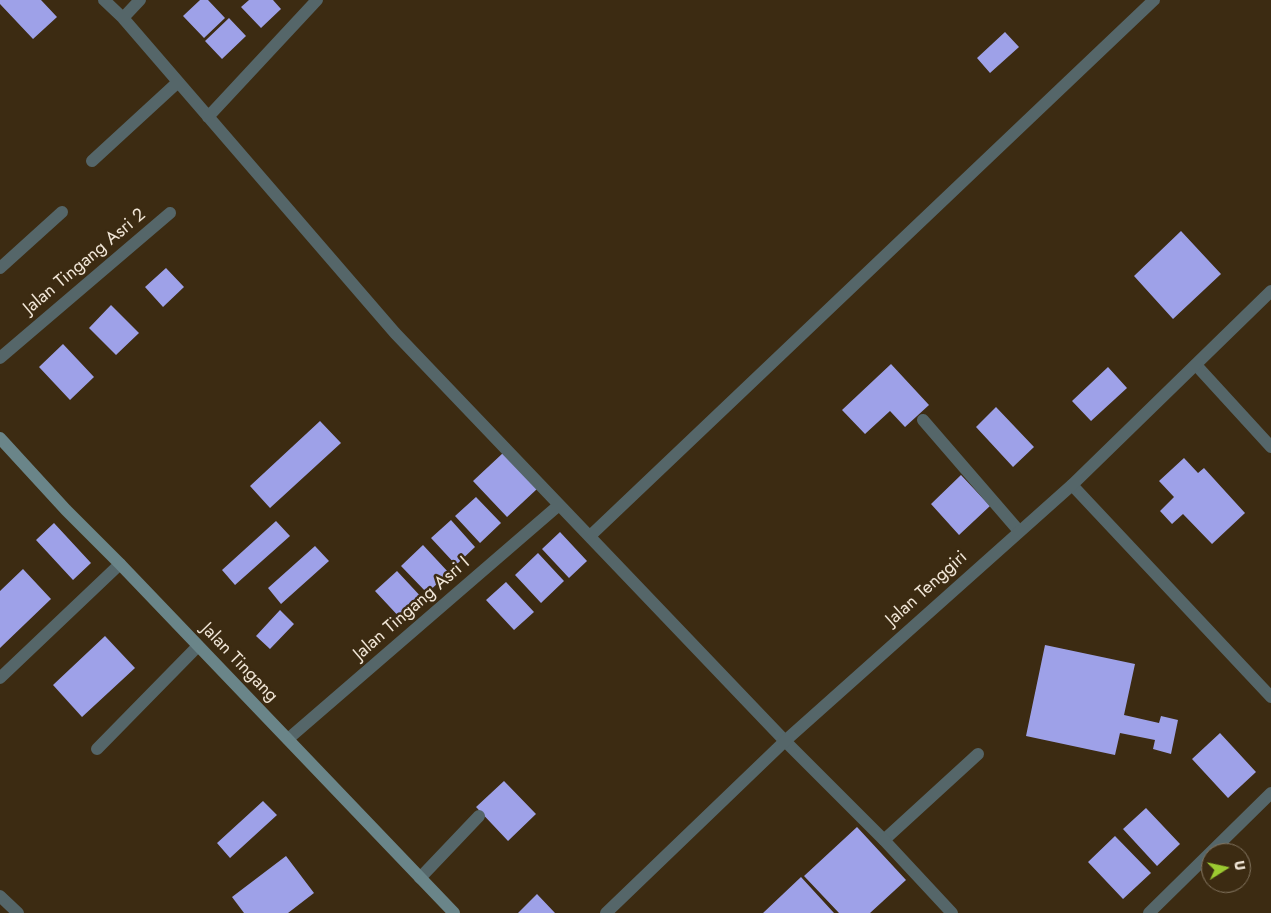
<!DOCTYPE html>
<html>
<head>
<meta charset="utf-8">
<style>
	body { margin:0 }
	#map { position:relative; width:1271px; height:913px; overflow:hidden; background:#3c2b12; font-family:Jost,sans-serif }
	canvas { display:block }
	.north { position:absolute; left:1201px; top:843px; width:50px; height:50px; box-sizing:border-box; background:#3c2b12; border:1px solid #847661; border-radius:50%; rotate:80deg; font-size:14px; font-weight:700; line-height:20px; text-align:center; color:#f1e6d7 }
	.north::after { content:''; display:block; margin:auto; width:18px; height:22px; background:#9cca31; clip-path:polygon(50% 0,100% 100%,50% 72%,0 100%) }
</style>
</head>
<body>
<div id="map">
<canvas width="1271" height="913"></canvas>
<div class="north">U</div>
</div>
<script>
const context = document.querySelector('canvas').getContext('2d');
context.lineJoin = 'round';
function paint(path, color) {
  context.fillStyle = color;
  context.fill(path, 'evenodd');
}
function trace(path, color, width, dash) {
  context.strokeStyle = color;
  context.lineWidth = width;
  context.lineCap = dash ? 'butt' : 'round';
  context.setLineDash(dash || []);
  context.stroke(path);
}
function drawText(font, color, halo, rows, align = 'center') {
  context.font = font + ' Jost,sans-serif';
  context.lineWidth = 5;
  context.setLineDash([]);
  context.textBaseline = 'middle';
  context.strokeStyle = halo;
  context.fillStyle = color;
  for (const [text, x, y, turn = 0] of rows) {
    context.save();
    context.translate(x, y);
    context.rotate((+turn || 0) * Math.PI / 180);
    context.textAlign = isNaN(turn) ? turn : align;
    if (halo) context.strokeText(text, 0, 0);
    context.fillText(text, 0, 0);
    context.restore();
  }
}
paint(new Path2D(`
	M 0,0 L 41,0 L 57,17 L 33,39 L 0,4 Z
	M 200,0 L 208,0 L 225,18 L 204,38 L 183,16 Z
	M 249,0 L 273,0 L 281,9 L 261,28 L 241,7 Z
	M 229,18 L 246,36 L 222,59 L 205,41 Z
	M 1005,32 L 1019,47 L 990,73 L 977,58 Z
	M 1181,231 L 1221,274 L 1173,319 L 1134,276 Z
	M 166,268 L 184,287 L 163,307 L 145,287 Z
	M 111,305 L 139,333 L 116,355 L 89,328 Z
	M 63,344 L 94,377 L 70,400 L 39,367 Z
	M 891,364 L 929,405 L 905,427 L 890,411 L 865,434 L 842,410 Z
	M 1108,367 L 1127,388 L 1091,421 L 1072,401 Z
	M 996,407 L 1034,447 L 1013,467 L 976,427 Z
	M 320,421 L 341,443 L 270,508 L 250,486 Z
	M 503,453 L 537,489 L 507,517 L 473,481 Z
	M 1184,458 L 1198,473 L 1204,468 L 1245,513 L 1212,544 L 1183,514 L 1172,524 L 1160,511 L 1174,497 L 1159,481 Z
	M 961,475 L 990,506 L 959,535 L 931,504 Z
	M 476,497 L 501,523 L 480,543 L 455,516 Z
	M 451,520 L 475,547 L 456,565 L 431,538 Z
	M 276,521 L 290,536 L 235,585 L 222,570 Z
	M 54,523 L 91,563 L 73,580 L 36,540 Z
	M 560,532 L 587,561 L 569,578 L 542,549 Z
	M 423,545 L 449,573 L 427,593 L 401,566 Z
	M 315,546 L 329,561 L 281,604 L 268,588 Z
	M 538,553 L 564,581 L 541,603 L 515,575 Z
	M 23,569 L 51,599 L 0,648 L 0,591 Z
	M 397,571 L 424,600 L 402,620 L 375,591 Z
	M 506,582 L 534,612 L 514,630 L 486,600 Z
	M 280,610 L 294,624 L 270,649 L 256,636 Z
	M 105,636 L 135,668 L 82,717 L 53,685 Z
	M 1045,645 L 1135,664 L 1124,715 L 1159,723 L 1161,716 L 1178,720 L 1171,754 L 1153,749 L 1155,740 L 1120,733 L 1115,755 L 1026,736 Z
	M 1220,733 L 1256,772 L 1228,798 L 1192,759 Z
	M 504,781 L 536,814 L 508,841 L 476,807 Z
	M 263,801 L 277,815 L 230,858 L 217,843 Z
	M 1146,808 L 1180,844 L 1157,866 L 1123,829 Z
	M 857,827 L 906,880 L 870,913 L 839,913 L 804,876 Z
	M 1115,836 L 1151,873 L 1123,899 L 1088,862 Z
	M 286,856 L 314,893 L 288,913 L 244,913 L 232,897 Z
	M 801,877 L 834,913 L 763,913 Z
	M 537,894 L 555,913 L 518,913 Z`), '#9ea1e8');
trace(new Path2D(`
	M 0,268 L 62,212
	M 0,358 L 170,213
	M 923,420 L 1019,531
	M 97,749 L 198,646
	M 884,840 L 978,754
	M 420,878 L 479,816`), '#556669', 12);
trace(new Path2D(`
	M 104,0 L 123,18 L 140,0
	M 123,18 L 395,333 L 785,741 L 884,840 L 952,913
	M 208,117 L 317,0
	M 92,161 L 178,82
	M 1196,365 L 1271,447
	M 1072,485 L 1271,697
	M 590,536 L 1154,0
	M 0,678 L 120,564
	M 288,739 L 559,505
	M 0,896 L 18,913
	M 1149,913 L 1271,793`), '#556669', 12);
trace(new Path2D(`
	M 606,913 L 785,741 L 1072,485 L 1271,291`), '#556669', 12);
trace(new Path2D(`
	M 0,438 L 66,510 L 120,564 L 454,913`), '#6a8589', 12);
drawText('18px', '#f1e6d7', '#3c2b12', [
	["Jalan Tingang Asri 2",85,262,-40],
	["Jalan Tenggiri",927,589,-42],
	["Jalan Tingang Asri I",412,609,-41],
	["Jalan Tingang",239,663,46]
]);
</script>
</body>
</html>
